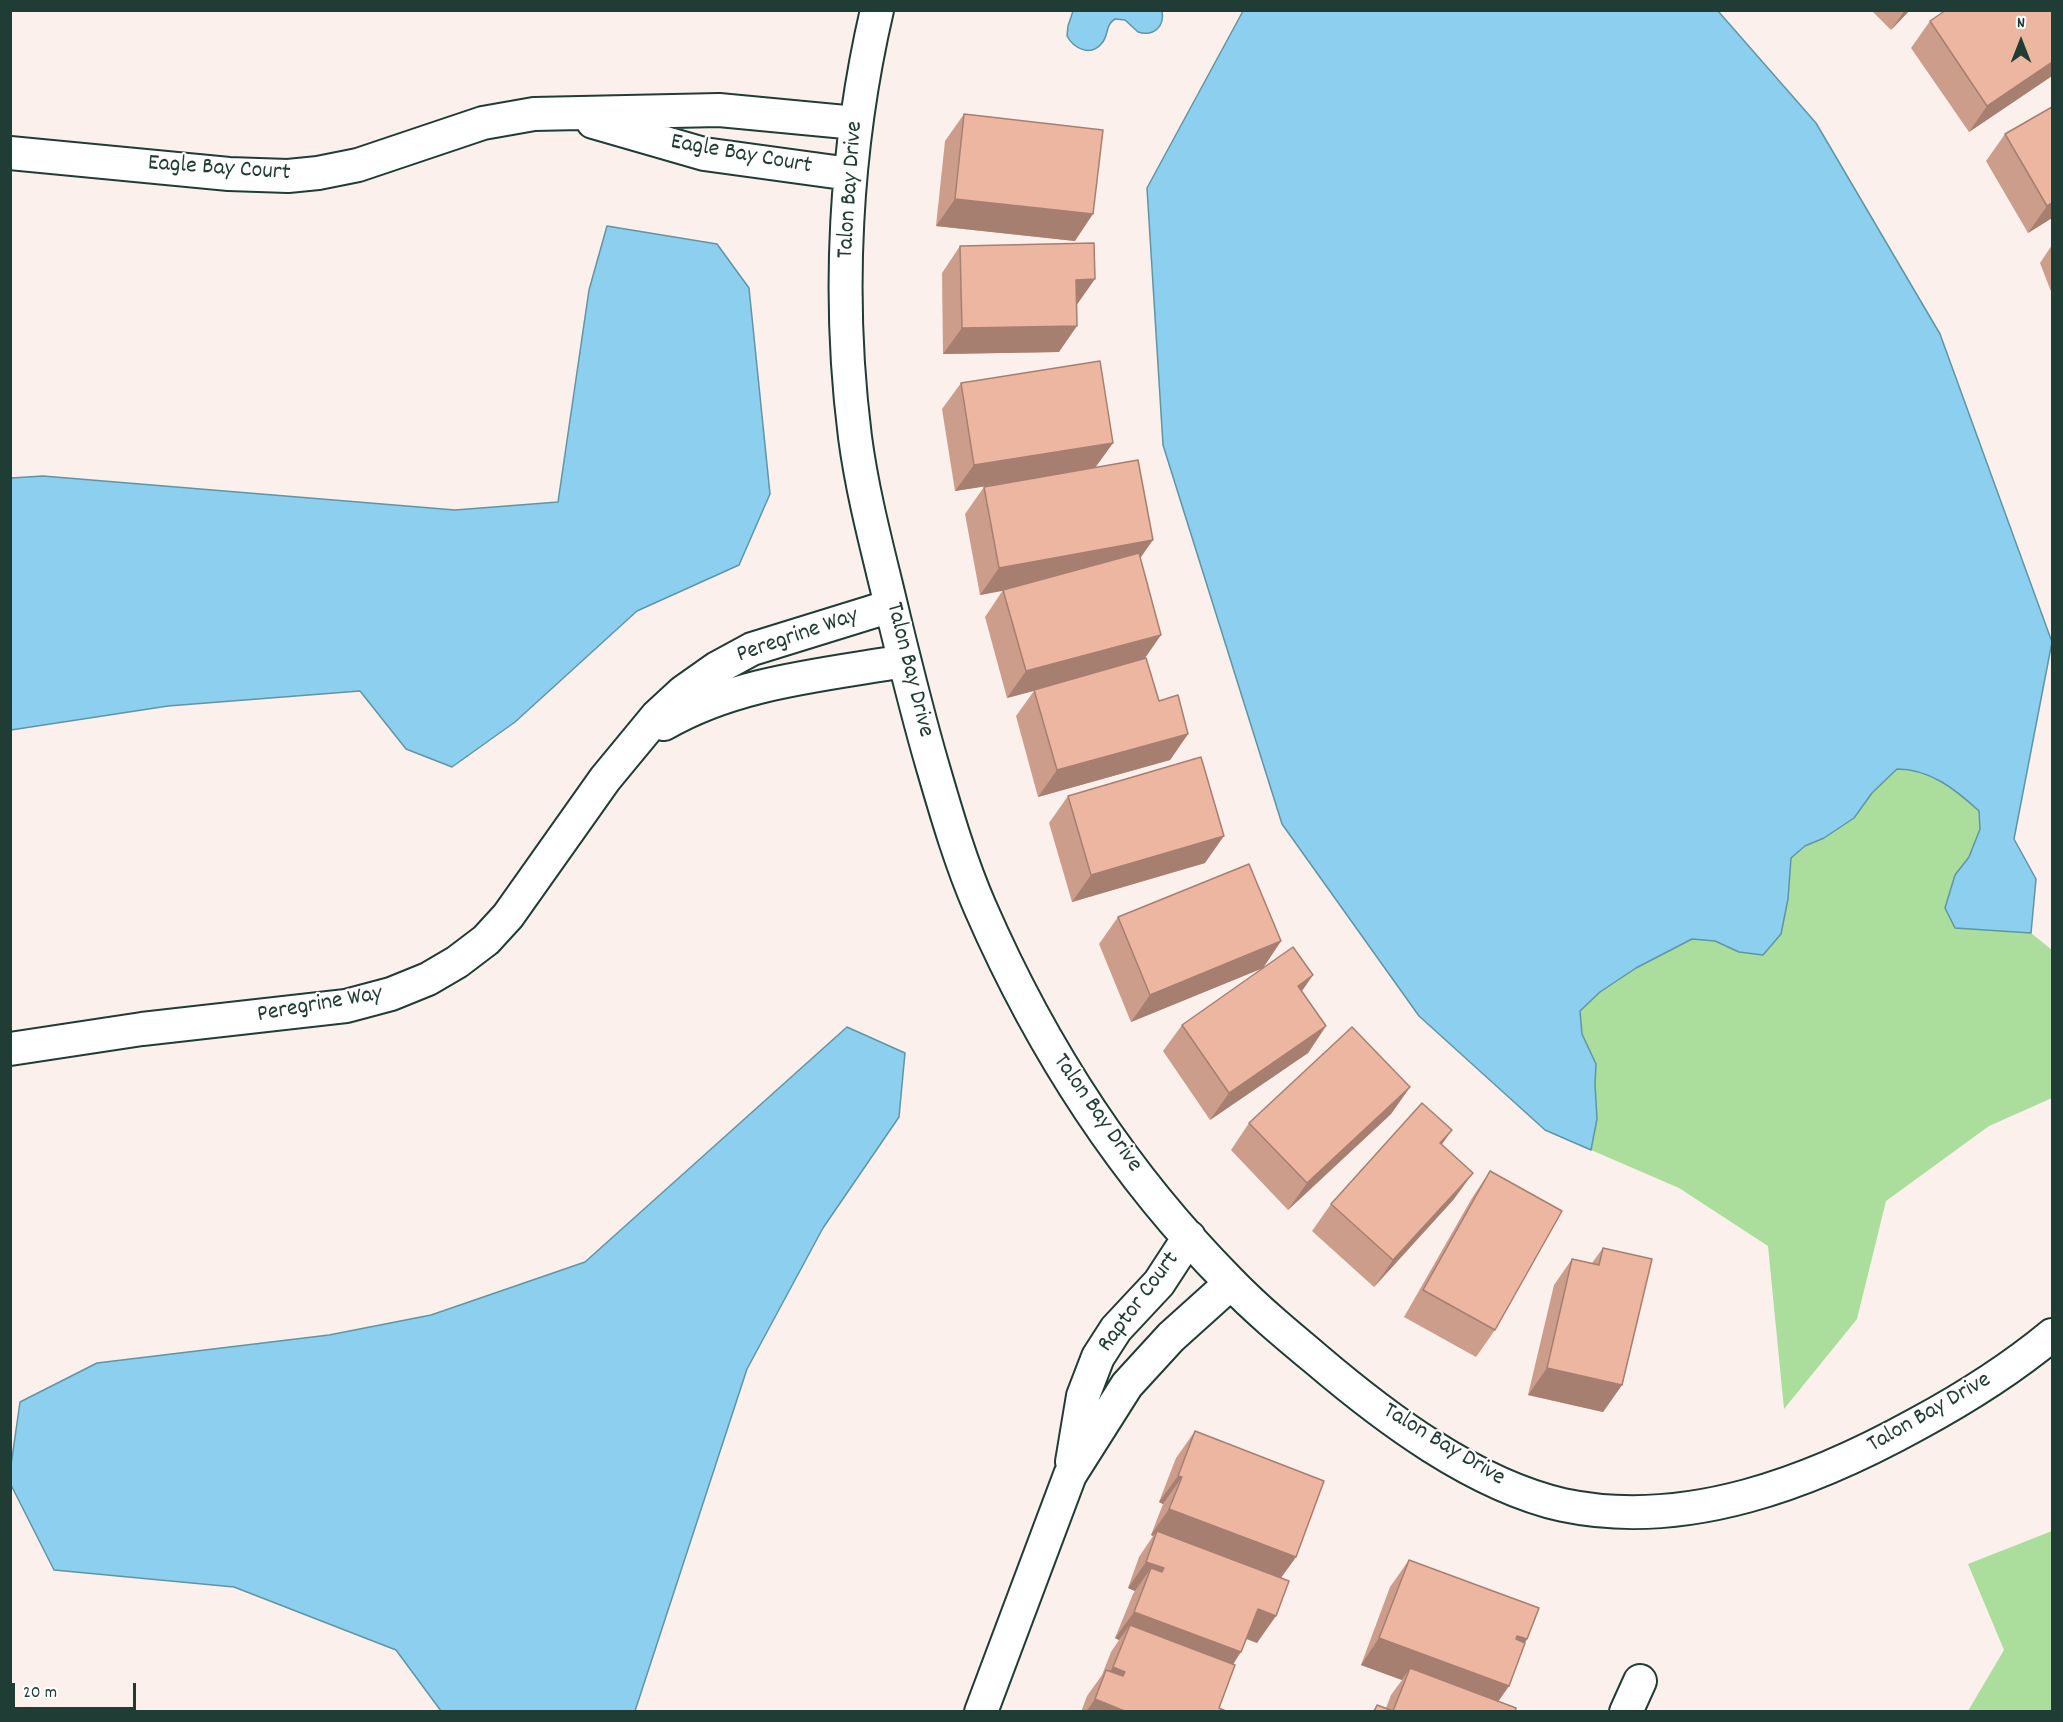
<!DOCTYPE html>
<html>
<head>
<meta charset="utf-8">
<style>
	body { margin:0 }
	#map { position:relative; width:2063px; height:1722px; overflow:hidden; background:#fbf0ec; font-family:Dekko,sans-serif }
	canvas { display:block }
	.frame { position:absolute; inset:0; border:12px solid #1f3d34; pointer-events:none }
	.north { position:absolute; left:1991px; top:12px; width:60px; height:60px; -webkit-text-stroke:4px #fff; paint-order:stroke; rotate:0deg; font-size:16px; font-weight:700; line-height:24px; text-align:center; color:#1f3d34 }
	.north::after { content:''; display:block; margin:auto; width:21px; height:27px; background:#1f3d34; clip-path:polygon(50% 0,100% 100%,50% 72%,0 100%) }
	.scale { position:absolute; left:12px; top:1683px; width:124px; height:27px; box-sizing:border-box; border:3px solid #1f3d34; border-top:0; padding-left:8px; font-size:18px; line-height:21px; white-space:nowrap; color:#1f3d34; -webkit-text-stroke:4px #fff; paint-order:stroke }
</style>
</head>
<body>
<div id="map">
<canvas width="2063" height="1722"></canvas>
<div class="frame"></div>
<div class="north">N</div>
<div class="scale">20 m</div>
</div>
<script>
const context = document.querySelector('canvas').getContext('2d');
context.lineJoin = 'round';
function paint(path, color) {
  context.fillStyle = color;
  context.fill(path, 'evenodd');
}
function trace(path, color, width, dash) {
  context.strokeStyle = color;
  context.lineWidth = width;
  context.lineCap = dash ? 'butt' : 'round';
  context.setLineDash(dash || []);
  context.stroke(path);
}
function drawText(font, color, halo, rows, align = 'center') {
  context.font = font + ' Dekko,sans-serif';
  context.lineWidth = 4.5;
  context.setLineDash([]);
  context.textBaseline = 'middle';
  context.strokeStyle = halo;
  context.fillStyle = color;
  for (const [text, x, y, turn = 0] of rows) {
    context.save();
    context.translate(x, y);
    context.rotate((+turn || 0) * Math.PI / 180);
    context.textAlign = isNaN(turn) ? turn : align;
    if (halo) context.strokeText(text, 0, 0);
    context.fillText(text, 0, 0);
    context.restore();
  }
}
paint(new Path2D(`
	M 1897,769 C 1930,769 1955,789 1979,811 L 1981,829 L 1969,857 L 1955,875 L 1955,927 L 2031,933 L 2052,950 L 2052,1098 L 1989,1126 L 1886,1201 L 1857,1319 L 1784,1409 L 1768,1246 L 1679,1188 L 1591,1150 L 1597,1119 L 1595,1084 L 1596,1064 L 1582,1034 L 1580,1011 L 1600,992 L 1636,968 L 1692,939 L 1715,941 L 1739,952 L 1788,878 L 1791,858 L 1806,846 L 1824,838 L 1854,818 L 1872,793 Z
	M 2052,1531 L 2052,1711 L 1968,1711 L 2004,1650 L 1968,1564 Z`), '#abdd9d');
const water = new Path2D(`
	M 1162,11 C 1165,26 1154,37 1138,32 L 1125,20 L 1115,19 C 1105,25 1109,35 1102,43 C 1091,57 1074,49 1067,36 L 1068,26 L 1073,11 Z
	M 1243,11 L 1718,11 L 1816,123 L 1940,334 L 2052,642 L 2014,839 L 2036,879 L 2031,933 L 1955,928 L 1945,908 L 1955,875 L 1969,857 L 1980,829 L 1979,811 C 1955,789 1930,769 1897,769 L 1872,793 L 1854,818 L 1824,838 L 1805,846 L 1791,858 L 1788,899 L 1781,934 L 1763,955 L 1739,952 L 1715,941 L 1692,939 L 1636,968 L 1600,992 L 1580,1011 L 1582,1034 L 1596,1064 L 1595,1084 L 1597,1119 L 1591,1150 L 1545,1130 L 1419,1016 L 1282,824 L 1163,445 L 1147,188 Z
	M 607,226 L 717,244 L 749,288 L 770,494 L 739,565 L 637,611 L 515,722 L 452,767 L 406,749 L 360,691 L 168,706 L 11,730 L 11,478 L 43,476 L 455,510 L 558,502 L 589,290 Z
	M 847,1027 L 905,1053 L 899,1117 L 823,1228 L 747,1369 L 635,1711 L 441,1711 L 396,1650 L 234,1587 L 54,1570 L 11,1485 L 11,1465 L 20,1402 L 97,1363 L 329,1335 L 431,1315 L 585,1262 Z`);
paint(water, '#8ccfee');
trace(water, '#6095a4', 1.5);
const street = new Path2D(`
	M 877,10 C 845,148 837,296 855,437 C 863,498 880,558 894,618 C 906,667 918,716 932,764 C 946,812 960,861 980,907 C 1040,1045 1123,1174 1229,1281 C 1256,1309 1286,1334 1316,1359 C 1384,1417 1474,1485 1563,1505 C 1686,1531 1812,1482 1917,1424 C 1965,1398 2011,1369 2052,1335
	M 593,122 L 704,154 L 850,174
	M 10,153 L 229,174 L 288,176 L 318,173 L 358,165 L 483,123 L 534,114 L 719,110 L 856,123
	M 664,724 C 736,682 823,675 904,661
	M 10,1049 L 142,1029 L 346,1006 L 391,994 L 428,979 L 457,962 L 486,940 L 508,916 L 605,779 L 657,716 L 683,692 L 717,668 L 752,649 L 891,606
	M 1072,1462 L 1083,1396 L 1098,1357 L 1116,1329 L 1159,1283 L 1189,1237
	M 981,1712 L 1070,1475 L 1127,1385 L 1171,1337 L 1231,1283
	M 1626,1712 L 1640,1681`);
trace(street, '#1f3d34', 36);
trace(street, '#fff', 32);
paint(new Path2D(`
	M 1871,10 L 1910,10 L 1891,30 Z
	M 1930,21 L 2052,76 L 1969,132 L 1911,48 Z
	M 2052,107 L 2052,218 L 2028,233 L 1986,161 L 2005,134 Z
	M 964,114 L 1075,241 L 936,226 L 945,141 Z
	M 2052,245 L 2052,294 L 2040,263 Z
	M 960,246 L 1077,304 L 1059,352 L 943,354 L 942,273 Z
	M 961,383 L 1113,443 L 1095,468 L 1140,558 L 1144,659 L 1159,701 L 1188,734 L 1170,760 L 1038,797 L 1016,716 L 1034,691 L 1007,698 L 985,617 L 1003,590 L 980,595 L 965,514 L 984,487 L 1013,482 L 955,491 L 942,409 Z
	M 1068,796 L 1205,863 L 1072,902 L 1049,823 Z
	M 1118,917 L 1281,941 L 1263,968 L 1131,1022 L 1099,944 Z
	M 1313,975 L 1302,991 L 1326,1026 L 1308,1053 L 1210,1120 L 1163,1051 L 1182,1025 Z
	M 1410,1087 L 1391,1114 L 1288,1210 L 1231,1150 L 1249,1123 Z
	M 1442,1145 L 1454,1199 L 1374,1287 L 1312,1231 L 1331,1204 Z
	M 1490,1171 L 1495,1330 L 1476,1357 L 1404,1317 L 1472,1198 Z
	M 1603,1248 L 1622,1385 L 1603,1412 L 1528,1395 L 1554,1285 L 1572,1259 L 1592,1263 Z
	M 1195,1431 L 1296,1557 L 1281,1578 L 1257,1643 L 1247,1639 L 1233,1665 L 1219,1708 L 1228,1712 L 1081,1712 L 1087,1696 L 1102,1675 L 1111,1652 L 1119,1640 L 1115,1638 L 1133,1594 L 1135,1591 L 1128,1588 L 1139,1557 L 1153,1536 L 1151,1535 L 1163,1504 L 1159,1502 L 1176,1458 Z
	M 1409,1560 L 1527,1639 L 1525,1643 L 1509,1686 L 1498,1701 L 1515,1712 L 1372,1712 L 1377,1705 L 1386,1708 L 1391,1695 L 1402,1680 L 1361,1665 L 1390,1587 Z`), '#cc9d8a');
paint(new Path2D(`
	M 1905,10 L 1910,10 L 1891,30 Z
	M 2052,62 L 2052,76 L 1969,132 L 1987,106 Z
	M 955,199 L 1093,214 L 1075,241 L 936,226 Z
	M 2052,203 L 2052,218 L 2028,233 L 2047,206 Z
	M 1095,279 L 1076,306 L 1076,280 Z
	M 1077,326 L 1059,352 L 943,354 L 962,328 Z
	M 1113,443 L 1094,469 L 955,491 L 974,465 Z
	M 1153,540 L 1134,567 L 980,595 L 999,568 Z
	M 1161,635 L 1143,661 L 1007,698 L 1026,671 Z
	M 1188,734 L 1170,760 L 1038,797 L 1057,770 Z
	M 1224,836 L 1205,863 L 1072,902 L 1091,875 Z
	M 1281,941 L 1263,968 L 1131,1022 L 1150,995 Z
	M 1313,975 L 1294,1002 L 1298,986 Z
	M 1326,1026 L 1308,1053 L 1210,1120 L 1229,1093 Z
	M 1410,1087 L 1391,1114 L 1288,1210 L 1307,1183 Z
	M 1452,1130 L 1433,1157 L 1440,1143 Z
	M 1473,1173 L 1454,1199 L 1374,1287 L 1393,1260 Z
	M 1547,1368 L 1622,1385 L 1603,1412 L 1528,1395 Z
	M 1178,1476 L 1182,1477 L 1163,1504 L 1159,1502 Z
	M 1169,1509 L 1296,1557 L 1277,1583 L 1157,1531 L 1153,1536 L 1151,1535 Z
	M 1146,1562 L 1164,1568 L 1145,1594 L 1151,1568 L 1135,1591 L 1128,1588 Z
	M 1258,1609 L 1276,1616 L 1257,1643 L 1239,1636 Z
	M 1134,1612 L 1241,1652 L 1223,1679 L 1130,1625 L 1119,1640 L 1115,1638 Z
	M 1517,1636 L 1527,1639 L 1509,1666 Z
	M 1379,1638 L 1509,1686 L 1491,1712 L 1410,1668 L 1402,1680 L 1361,1665 Z
	M 1113,1667 L 1125,1672 L 1106,1698 L 1099,1686 Z
	M 1095,1699 L 1127,1712 L 1086,1712 Z`), '#a67f71');
const building = new Path2D(`
	M 1946,10 L 2052,10 L 2052,62 L 1987,106 L 1930,21 Z
	M 2052,107 L 2052,203 L 2047,206 L 2005,134 Z
	M 964,114 L 1103,130 L 1093,214 L 955,199 Z
	M 1094,243 L 1095,279 L 1076,280 L 1077,326 L 962,328 L 960,246 Z
	M 1100,361 L 1113,443 L 974,465 L 961,383 Z
	M 1138,460 L 1153,540 L 999,568 L 984,487 Z
	M 1139,553 L 1161,635 L 1026,671 L 1003,590 Z
	M 1146,658 L 1159,701 L 1178,695 L 1188,734 L 1057,770 L 1034,690 Z
	M 1201,757 L 1224,836 L 1091,875 L 1068,796 Z
	M 1249,864 L 1281,941 L 1150,995 L 1118,917 Z
	M 1293,947 L 1313,975 L 1298,986 L 1326,1026 L 1229,1093 L 1182,1025 Z
	M 1352,1027 L 1410,1087 L 1307,1183 L 1249,1123 Z
	M 1422,1103 L 1452,1130 L 1440,1143 L 1473,1173 L 1393,1260 L 1331,1204 Z
	M 1490,1171 L 1562,1211 L 1495,1330 L 1423,1290 Z
	M 1603,1248 L 1652,1259 L 1622,1385 L 1547,1368 L 1572,1259 L 1599,1265 Z
	M 1195,1431 L 1324,1481 L 1296,1557 L 1169,1509 L 1182,1477 L 1178,1476 Z
	M 1157,1531 L 1289,1581 L 1276,1616 L 1258,1609 L 1241,1652 L 1134,1612 L 1151,1568 L 1162,1572 L 1164,1568 L 1146,1562 Z
	M 1409,1560 L 1539,1608 L 1527,1639 L 1517,1636 L 1516,1639 L 1525,1643 L 1509,1686 L 1379,1638 Z
	M 1130,1625 L 1235,1665 L 1219,1708 L 1228,1712 L 1127,1712 L 1095,1699 L 1106,1670 L 1123,1676 L 1125,1672 L 1113,1667 Z
	M 1410,1668 L 1516,1708 L 1515,1712 L 1374,1712 L 1377,1705 L 1393,1711 Z`);
paint(building, '#edb6a1');
trace(building, '#a67f71', 1.5);
drawText('24px', '#1f3d34', '#fff', [
	["Eagle Bay Court",741,156,10],
	["Eagle Bay Court",219,170,4],
	["Talon Bay Drive",852,190,-86],
	["Peregrine Way",798,637,-19],
	["Talon Bay Drive",908,670,76],
	["Peregrine Way",320,1006,-10],
	["Talon Bay Drive",1096,1114,55],
	["Raptor Court",1140,1303,-53],
	["Talon Bay Drive",1930,1414,-30],
	["Talon Bay Drive",1443,1446,31]
]);
</script>
</body>
</html>
